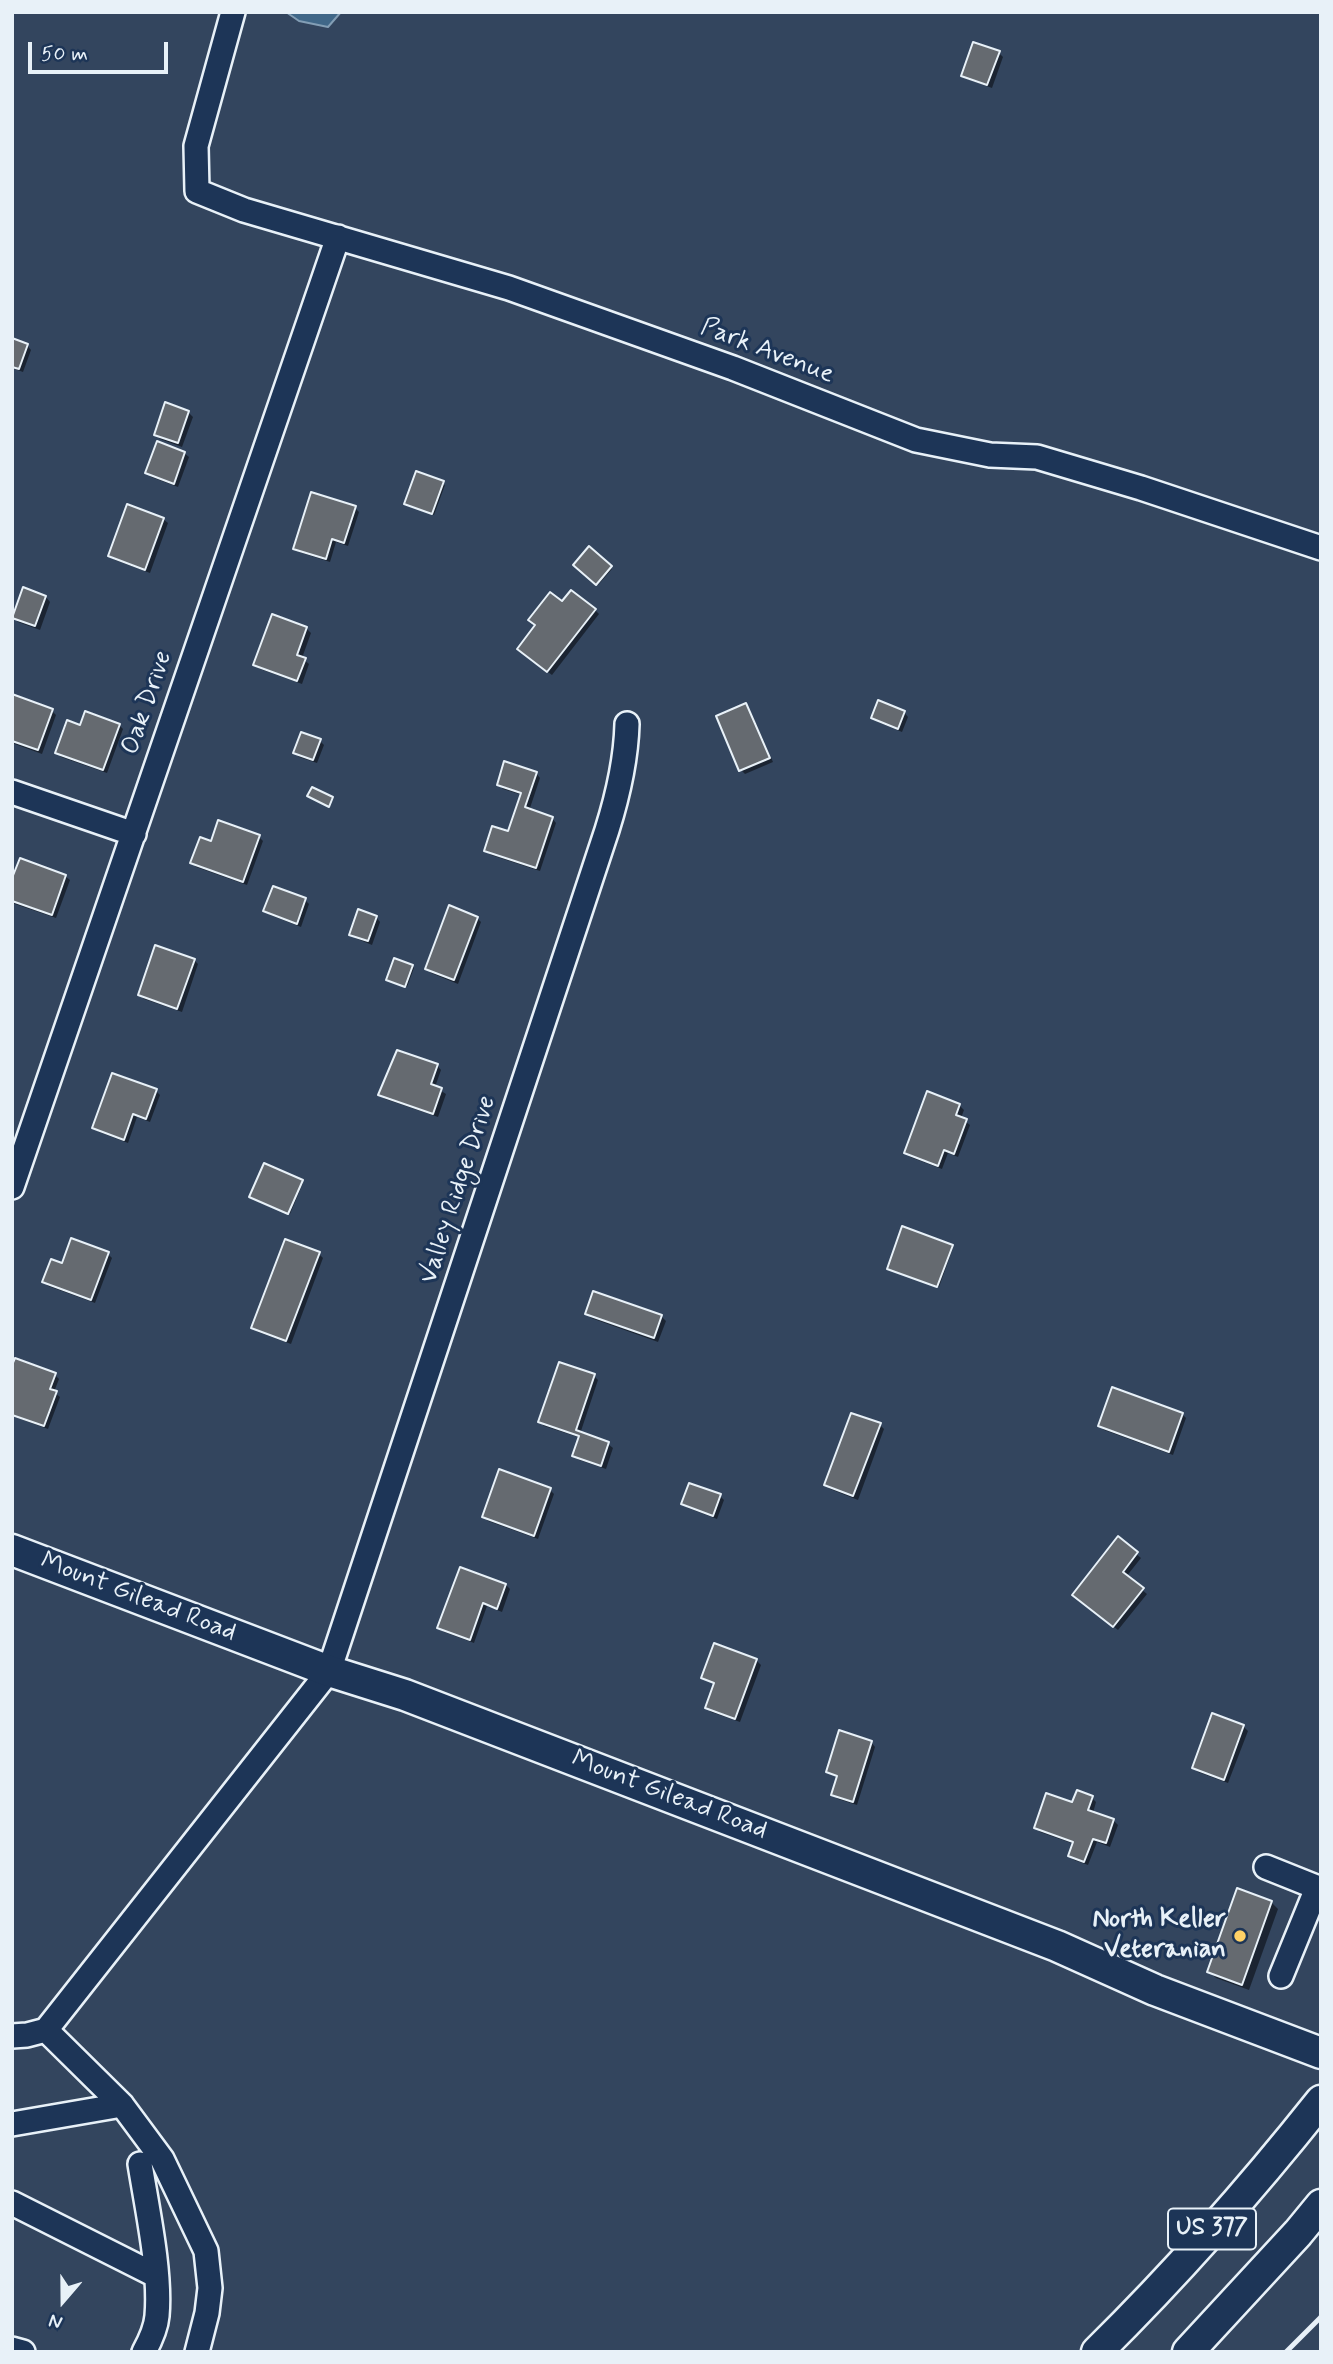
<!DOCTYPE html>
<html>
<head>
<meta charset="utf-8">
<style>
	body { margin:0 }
	#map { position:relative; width:1333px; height:2364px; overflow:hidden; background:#33455e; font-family:Mynerve,sans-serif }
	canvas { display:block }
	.frame { position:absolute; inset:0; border:14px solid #e8f1f8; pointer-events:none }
	.north { position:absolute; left:28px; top:2266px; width:70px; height:70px; -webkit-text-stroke:5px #1d3557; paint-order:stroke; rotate:200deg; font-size:19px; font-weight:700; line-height:28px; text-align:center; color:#e8f1f8 }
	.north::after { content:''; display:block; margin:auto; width:24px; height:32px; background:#e8f1f8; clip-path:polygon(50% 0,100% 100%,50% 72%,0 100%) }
	.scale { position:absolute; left:28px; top:42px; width:140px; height:32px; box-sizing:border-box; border:4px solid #e8f1f8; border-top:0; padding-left:9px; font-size:21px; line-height:24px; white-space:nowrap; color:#e8f1f8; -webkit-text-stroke:5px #1d3557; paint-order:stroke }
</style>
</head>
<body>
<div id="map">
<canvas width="1333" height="2364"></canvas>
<div class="frame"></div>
<div class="north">N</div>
<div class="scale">50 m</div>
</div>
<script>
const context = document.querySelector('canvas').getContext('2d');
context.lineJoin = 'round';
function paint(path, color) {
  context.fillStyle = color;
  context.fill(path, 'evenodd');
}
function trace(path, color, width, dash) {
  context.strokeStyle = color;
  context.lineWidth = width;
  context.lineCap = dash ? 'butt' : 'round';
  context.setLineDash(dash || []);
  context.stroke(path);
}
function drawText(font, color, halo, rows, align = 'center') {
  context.font = font + ' Mynerve,sans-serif';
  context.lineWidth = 6;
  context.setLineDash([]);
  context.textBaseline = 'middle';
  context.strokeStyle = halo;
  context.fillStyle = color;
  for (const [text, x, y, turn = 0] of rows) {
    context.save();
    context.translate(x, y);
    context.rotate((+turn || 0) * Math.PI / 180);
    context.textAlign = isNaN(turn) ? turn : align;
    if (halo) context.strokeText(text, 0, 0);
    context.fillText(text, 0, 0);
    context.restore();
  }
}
const water = new Path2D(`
	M 286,12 L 341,12 L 328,27 L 299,21 Z`);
paint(water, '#406788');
trace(water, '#839eb5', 2);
paint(new Path2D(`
	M 999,53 L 1003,57 L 992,88 L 967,79 L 963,75 Z
	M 12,340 L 27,345 L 31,350 L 23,372 L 12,368 Z
	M 188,412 L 193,417 L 182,447 L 160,439 L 156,434 Z
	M 184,453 L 189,457 L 178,487 L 151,477 L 147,473 Z
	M 417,473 L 445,485 L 434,515 L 406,504 Z
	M 355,508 L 359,512 L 348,546 L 336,542 L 330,562 L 299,552 L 295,548 Z
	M 163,519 L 168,523 L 150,573 L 115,560 L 110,556 Z
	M 589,549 L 612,569 L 598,585 L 575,565 Z
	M 46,597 L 50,602 L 40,630 L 18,622 L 14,617 Z
	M 563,603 L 595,610 L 599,614 L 552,675 L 523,653 Z
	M 306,628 L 311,633 L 302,658 L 309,664 L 302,684 L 260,669 L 255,665 Z
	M 12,696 L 52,711 L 56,715 L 42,754 L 12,743 Z
	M 746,705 L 750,710 L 773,762 L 745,774 L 741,770 Z
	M 904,712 L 908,717 L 902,732 L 878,722 L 873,718 Z
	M 119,725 L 123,729 L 107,773 L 61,757 L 57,752 Z
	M 320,741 L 324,745 L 317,763 L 299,757 L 295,752 Z
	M 536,773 L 540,778 L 529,811 L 552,818 L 556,823 L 540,871 L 491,855 L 486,851 L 509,833 L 522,795 L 503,789 L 499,784 Z
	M 259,837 L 263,841 L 247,885 L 196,867 L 192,863 L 212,843 Z
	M 65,876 L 70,880 L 56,918 L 12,903 L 12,883 Z
	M 305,900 L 309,904 L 301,927 L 270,915 L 265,911 Z
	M 376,917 L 380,922 L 372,945 L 355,938 L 351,934 Z
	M 477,918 L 481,922 L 458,984 L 431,973 L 427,969 Z
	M 194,960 L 198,964 L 182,1012 L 144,999 L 140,995 Z
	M 412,966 L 414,968 L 407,987 L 390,981 Z
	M 437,1065 L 441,1070 L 435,1087 L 446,1094 L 438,1117 L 385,1099 L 380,1095 Z
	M 156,1091 L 160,1095 L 150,1122 L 137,1117 L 128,1143 L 99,1132 L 94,1128 Z
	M 959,1105 L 964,1110 L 961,1118 L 970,1125 L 958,1157 L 948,1153 L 942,1169 L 910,1157 L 906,1153 Z
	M 302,1181 L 303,1183 L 290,1214 L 253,1198 Z
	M 952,1246 L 953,1248 L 939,1287 L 890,1270 Z
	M 108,1254 L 112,1258 L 95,1303 L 48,1286 L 44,1281 L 63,1265 Z
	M 319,1254 L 323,1258 L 291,1344 L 258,1332 L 253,1327 Z
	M 587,1314 L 661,1316 L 666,1321 L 658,1342 L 591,1318 Z
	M 12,1370 L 55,1375 L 59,1379 L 54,1392 L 60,1397 L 48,1429 L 12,1416 Z
	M 594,1376 L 598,1380 L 580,1434 L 608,1444 L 613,1448 L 606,1469 L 579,1460 L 574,1455 L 581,1438 L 544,1426 L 540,1421 Z
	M 1182,1414 L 1186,1418 L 1173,1455 L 1104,1430 L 1100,1426 Z
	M 880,1425 L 884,1429 L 858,1500 L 830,1489 L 826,1485 Z
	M 550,1490 L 554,1494 L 538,1539 L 488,1521 L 484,1517 Z
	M 720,1496 L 724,1500 L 717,1519 L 688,1508 L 683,1504 Z
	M 1119,1539 L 1141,1558 L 1126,1577 L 1147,1594 L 1118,1630 L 1078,1599 Z
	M 506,1585 L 510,1589 L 502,1612 L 487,1606 L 474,1643 L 444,1632 L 439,1627 Z
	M 756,1660 L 761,1665 L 740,1722 L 711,1712 L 707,1708 L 716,1685 L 703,1677 Z
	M 1243,1726 L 1248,1731 L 1228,1783 L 1198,1772 L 1194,1768 Z
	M 871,1742 L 875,1747 L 857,1805 L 838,1799 L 833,1794 L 838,1778 L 828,1772 Z
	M 1092,1798 L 1096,1802 L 1093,1813 L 1114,1821 L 1118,1825 L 1110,1847 L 1097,1842 L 1088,1865 L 1074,1860 L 1070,1856 L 1074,1844 L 1040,1832 L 1036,1827 Z
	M 1271,1902 L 1278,1909 L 1249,1990 L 1216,1978 L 1209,1971 Z`), '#0007');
const building = new Path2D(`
	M 973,42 L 1000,51 L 987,85 L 961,76 Z
	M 12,338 L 28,344 L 19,369 L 12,367 Z
	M 165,402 L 189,411 L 178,443 L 154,435 Z
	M 157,441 L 185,452 L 174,484 L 145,473 Z
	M 416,471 L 444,481 L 432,514 L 404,504 Z
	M 311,492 L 356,506 L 344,543 L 332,539 L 326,559 L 293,549 Z
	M 127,504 L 164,518 L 145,570 L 108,556 Z
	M 589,546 L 612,566 L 596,585 L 573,565 Z
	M 23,587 L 46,596 L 35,626 L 12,618 Z
	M 571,590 L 596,609 L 547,672 L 517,649 L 535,625 L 528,620 L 550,592 L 562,601 Z
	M 272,614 L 307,627 L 297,655 L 306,658 L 297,681 L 253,665 Z
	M 12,694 L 53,709 L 38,750 L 12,741 Z
	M 878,700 L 905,711 L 898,729 L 871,718 Z
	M 746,703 L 770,758 L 739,771 L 716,716 Z
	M 85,711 L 120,724 L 103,770 L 55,753 L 67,720 L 80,725 Z
	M 301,732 L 321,739 L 313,760 L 293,753 Z
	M 504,761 L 537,772 L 525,807 L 553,817 L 536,868 L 484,851 L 492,826 L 508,831 L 521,793 L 497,785 Z
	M 312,787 L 333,797 L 329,807 L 307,796 Z
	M 218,820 L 260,835 L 243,882 L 190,863 L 200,837 L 211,841 Z
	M 20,858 L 66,875 L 52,915 L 12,901 L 12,878 Z
	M 273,886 L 306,898 L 297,924 L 263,911 Z
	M 449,905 L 478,917 L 454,980 L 425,969 Z
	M 358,909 L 377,916 L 368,941 L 349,935 Z
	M 155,945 L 195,959 L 177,1009 L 138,995 Z
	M 394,958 L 413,965 L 405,987 L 386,980 Z
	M 397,1050 L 438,1064 L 431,1084 L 442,1088 L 433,1114 L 378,1095 Z
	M 112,1073 L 157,1089 L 146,1119 L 133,1114 L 124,1140 L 92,1128 Z
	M 927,1091 L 960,1104 L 956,1115 L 967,1119 L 954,1154 L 944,1150 L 938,1166 L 904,1153 Z
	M 264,1163 L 303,1180 L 288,1214 L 249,1197 Z
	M 902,1226 L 953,1245 L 937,1287 L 887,1269 Z
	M 71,1238 L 109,1252 L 91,1300 L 42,1282 L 51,1259 L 62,1263 Z
	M 285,1239 L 320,1252 L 286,1341 L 251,1328 Z
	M 593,1291 L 662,1315 L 654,1338 L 585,1314 Z
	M 15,1358 L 56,1373 L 50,1389 L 57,1391 L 44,1426 L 12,1415 L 12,1365 Z
	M 559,1362 L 595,1374 L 576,1430 L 609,1442 L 601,1466 L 572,1456 L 579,1436 L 538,1422 Z
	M 1112,1387 L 1183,1413 L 1169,1452 L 1098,1426 Z
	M 851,1413 L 881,1423 L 853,1496 L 824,1485 Z
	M 499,1469 L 551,1488 L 534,1536 L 482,1517 Z
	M 689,1483 L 721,1494 L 713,1516 L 681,1504 Z
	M 1118,1536 L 1138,1552 L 1123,1572 L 1144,1588 L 1113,1627 L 1072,1595 Z
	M 460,1567 L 506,1584 L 497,1609 L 483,1603 L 470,1640 L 437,1628 Z
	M 714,1643 L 757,1659 L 735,1719 L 705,1708 L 714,1683 L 701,1678 Z
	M 1212,1713 L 1244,1725 L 1224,1780 L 1192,1768 Z
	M 839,1730 L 872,1741 L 853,1802 L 831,1795 L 837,1776 L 826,1772 Z
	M 1077,1790 L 1093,1796 L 1088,1810 L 1114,1819 L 1106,1843 L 1093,1839 L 1084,1862 L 1068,1856 L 1073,1842 L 1034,1828 L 1046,1793 L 1072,1802 Z
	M 1237,1888 L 1272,1901 L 1242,1985 L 1207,1972 Z`);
paint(building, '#656a70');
trace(building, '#e8f1f8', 2);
const minor = new Path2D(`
	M 233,12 L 196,146 L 197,191 L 244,210 L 509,288 L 733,368 L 916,440 L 990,455 L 1037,457 L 1141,488 L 1321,548
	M 12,792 L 134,834
	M 12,1187 L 338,237
	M 1266,1867 L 1321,1889
	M 1281,1976 L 1317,1888
	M 12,2036 L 27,2035 L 46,2030
	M 12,2124 L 122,2105
	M 140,2164 C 147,2208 161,2272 157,2316 C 156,2328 150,2341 144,2352
	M 12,2203 L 155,2275
	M 12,2349 L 23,2352
	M 197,2352 L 207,2313 L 210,2288 L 206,2251 L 162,2159 L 122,2105 L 46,2030 L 329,1671 L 607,830 C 618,795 626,761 627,724`);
const major = new Path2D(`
	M 12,1550 L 329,1671 L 405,1695 L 1057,1946 L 1155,1990 L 1321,2053
	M 1097,2352 C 1177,2273 1251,2189 1321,2101
	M 1188,2352 L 1298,2233 L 1321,2205`);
trace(minor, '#e8f1f8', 28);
trace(major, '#e8f1f8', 35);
trace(minor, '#1d3557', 23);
trace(major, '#1d3557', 30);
trace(new Path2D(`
	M 1286,2352 L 1321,2317`), '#e8f1f8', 5);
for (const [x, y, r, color] of [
	[1240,1936,7,"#ffd166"]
]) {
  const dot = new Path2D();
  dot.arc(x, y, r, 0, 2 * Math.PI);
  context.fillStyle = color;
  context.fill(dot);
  trace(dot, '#1d3557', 2.5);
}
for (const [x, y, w] of [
	[1212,2229,88]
]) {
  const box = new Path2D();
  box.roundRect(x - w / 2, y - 20.5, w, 41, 5);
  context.fillStyle = '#1d3557';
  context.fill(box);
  trace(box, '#e8f1f8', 2);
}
drawText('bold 24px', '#e8f1f8', null, [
	["US 377",1212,2229]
]);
drawText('26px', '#e8f1f8', '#1d3557', [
	["Park Avenue",767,352,21],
	["Oak Drive",148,703,-71],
	["Valley Ridge Drive",459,1190,-72],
	["Mount Gilead Road",138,1598,21],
	["Mount Gilead Road",669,1796,21]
]);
drawText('bold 26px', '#e8f1f8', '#1d3557', [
	["North Keller",1226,1921],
	["Veteranian",1226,1951]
], 'right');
</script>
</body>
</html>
